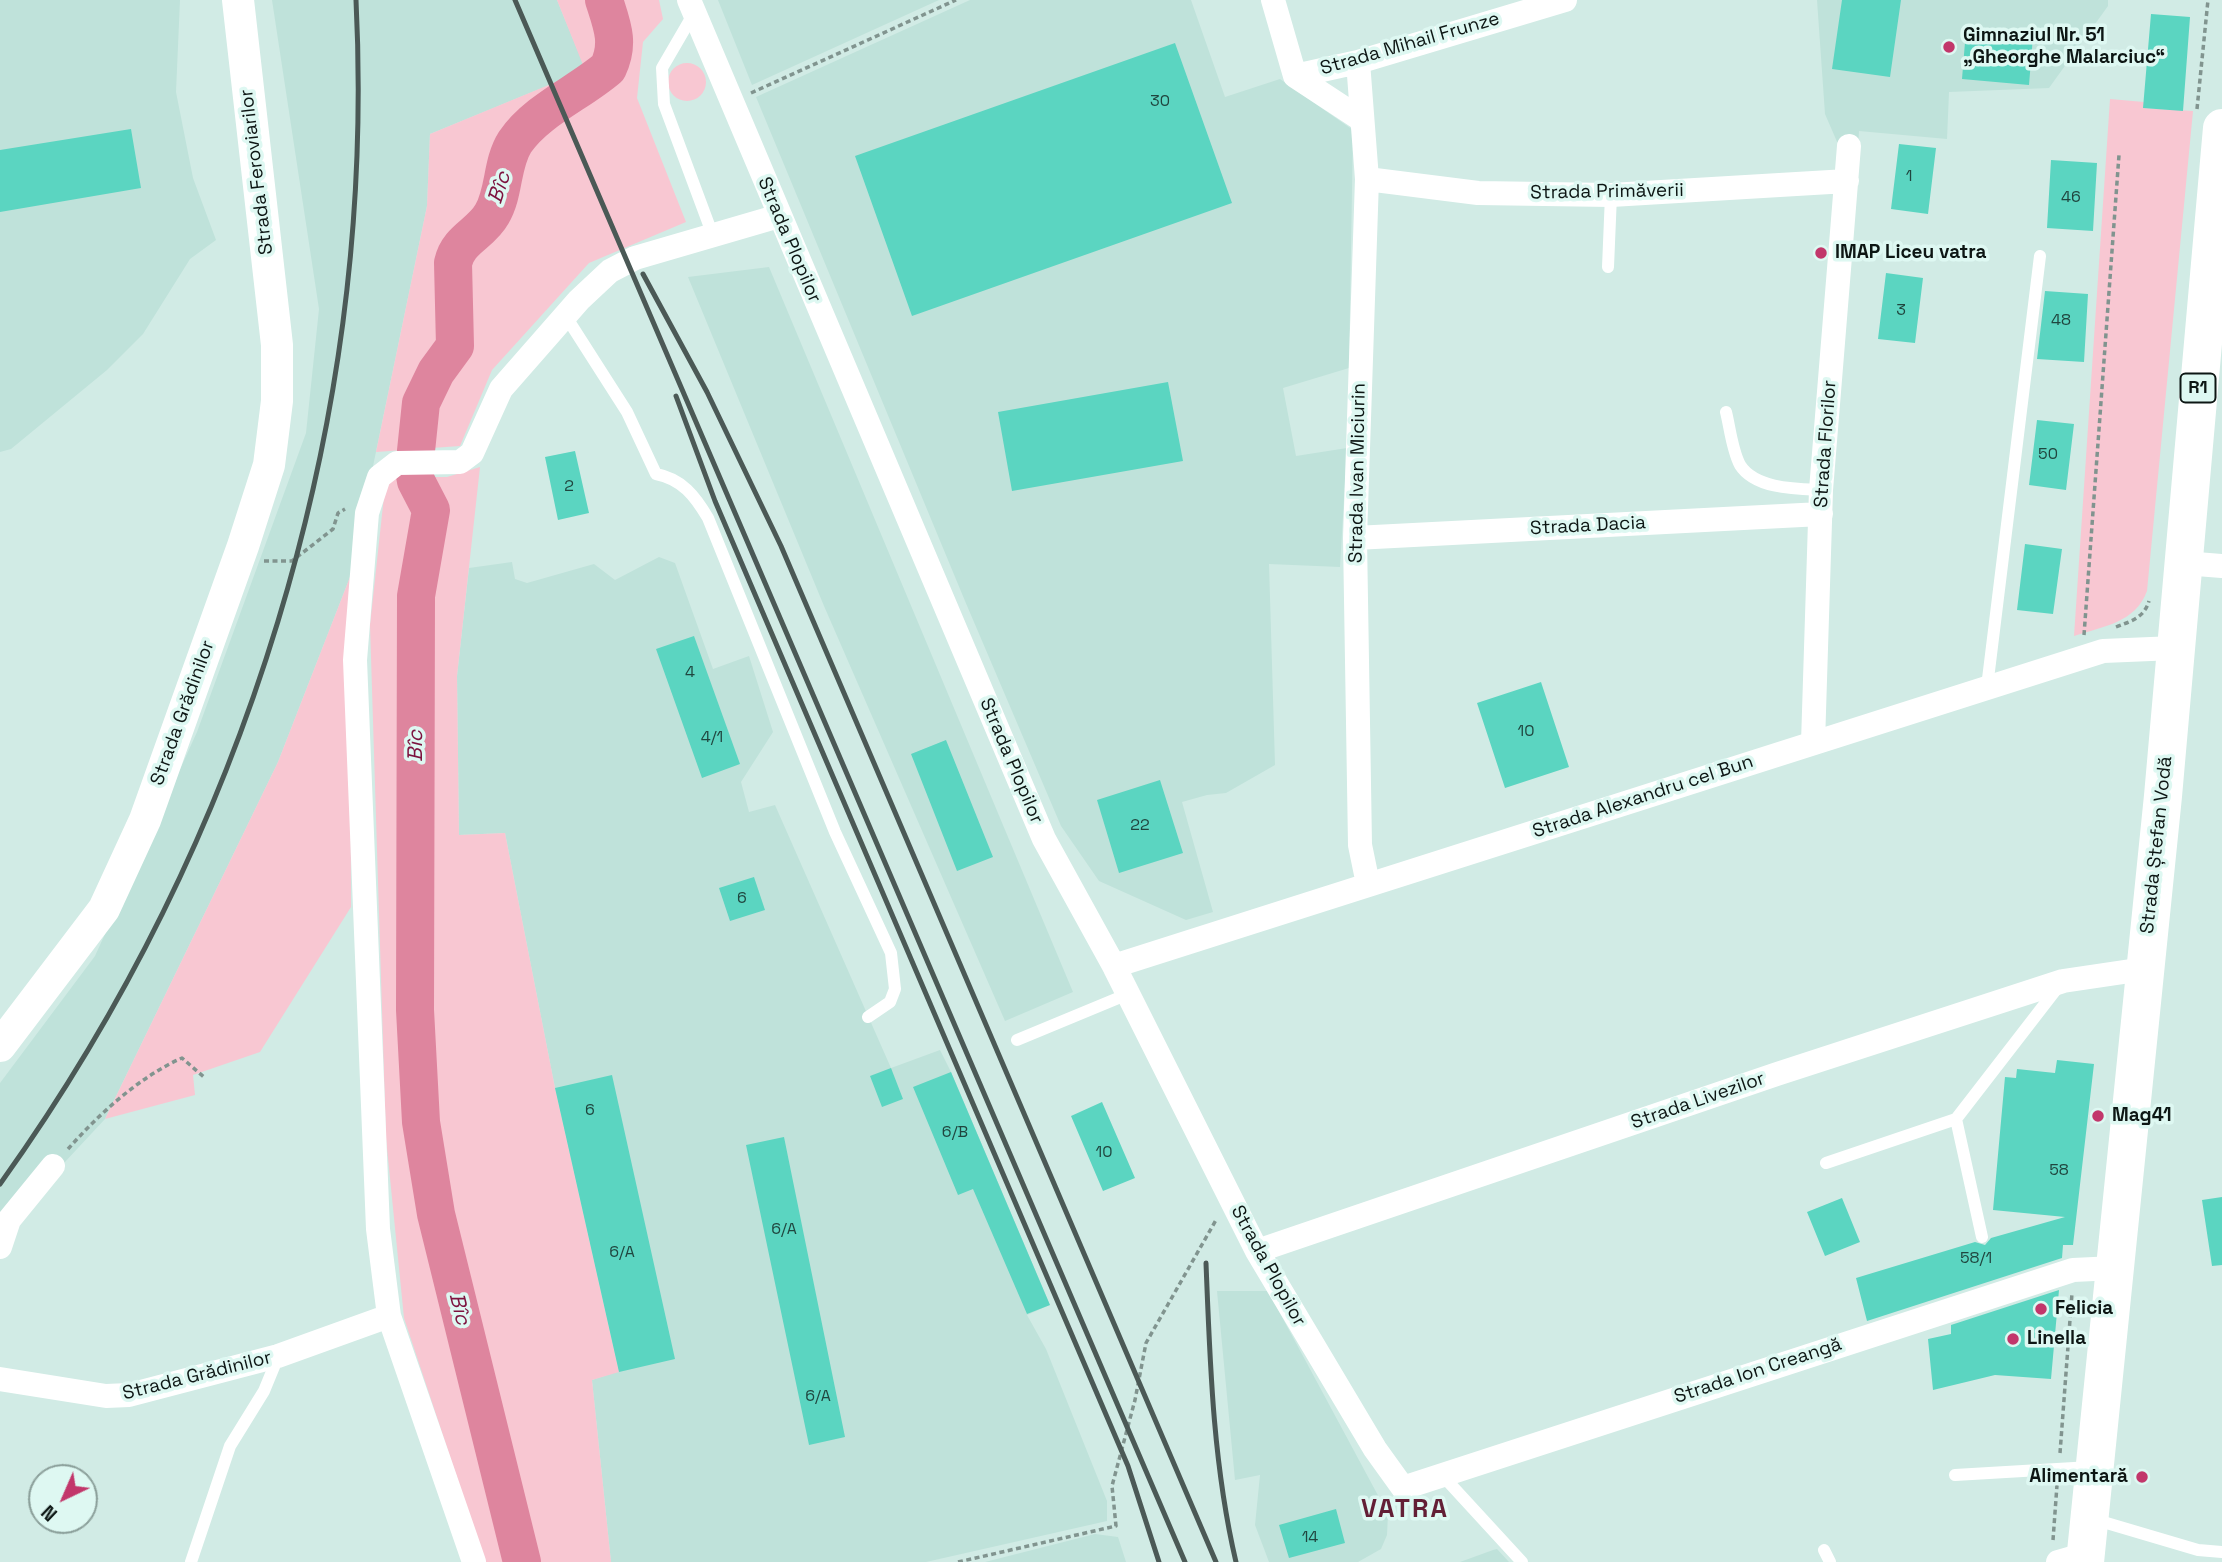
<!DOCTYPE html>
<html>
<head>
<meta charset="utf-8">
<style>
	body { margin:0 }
	#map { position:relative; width:2222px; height:1562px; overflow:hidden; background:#d1ebe5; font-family:"Space Grotesk",sans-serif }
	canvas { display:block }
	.north { position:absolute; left:28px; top:1464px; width:70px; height:70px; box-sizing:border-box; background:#def8f2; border:2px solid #8a9e99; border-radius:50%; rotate:224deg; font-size:19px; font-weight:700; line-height:28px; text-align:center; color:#0d1614 }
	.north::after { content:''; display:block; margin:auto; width:24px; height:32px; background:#c2376b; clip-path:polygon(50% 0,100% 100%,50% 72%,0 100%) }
</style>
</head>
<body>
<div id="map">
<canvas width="2222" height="1562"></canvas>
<div class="north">N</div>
</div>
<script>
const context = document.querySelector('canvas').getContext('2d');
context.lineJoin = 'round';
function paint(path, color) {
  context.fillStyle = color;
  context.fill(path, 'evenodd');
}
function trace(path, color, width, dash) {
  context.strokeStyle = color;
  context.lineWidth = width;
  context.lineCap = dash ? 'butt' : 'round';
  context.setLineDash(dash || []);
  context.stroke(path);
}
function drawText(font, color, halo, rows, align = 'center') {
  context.font = font + ' "Space Grotesk",sans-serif';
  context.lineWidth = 7;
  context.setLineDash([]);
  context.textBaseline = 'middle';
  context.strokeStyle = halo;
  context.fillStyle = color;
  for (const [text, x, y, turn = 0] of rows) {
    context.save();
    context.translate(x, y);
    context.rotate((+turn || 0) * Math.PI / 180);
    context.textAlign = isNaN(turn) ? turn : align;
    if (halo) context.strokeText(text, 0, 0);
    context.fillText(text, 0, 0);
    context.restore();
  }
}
paint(new Path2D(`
	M 0,0 L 180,0 L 176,92 L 193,178 L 216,240 L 190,259 L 143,334 L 107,370 L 11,449 L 0,452 Z
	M 272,0 L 557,0 L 586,70 L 430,134 L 427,206 L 350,577 L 278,762 L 105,1119 L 37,1192 L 0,1243 L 0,1083 L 95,956 L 197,732 L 306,433 L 319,309 Z
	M 718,0 L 939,0 L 752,85 Z
	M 970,0 L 1191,0 L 1225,97 L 1280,79 L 1353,130 L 1349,368 L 1283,388 L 1296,456 L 1347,448 L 1340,567 L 1269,564 L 1275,765 L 1226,793 L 1207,795 L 1182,802 L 1213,912 L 1186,920 L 1099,881 L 1061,826 L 965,601 L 756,97 Z
	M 1817,0 L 2108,0 L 2108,6 L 2049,88 L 1949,92 L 1947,139 L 1859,131 L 1858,147 L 1838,144 L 1825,114 Z
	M 769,267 L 1073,992 L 1005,1021 L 824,606 L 688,277 Z
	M 659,557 L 675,563 L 713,669 L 749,656 L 773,732 L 741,782 L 749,812 L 775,805 L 891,1068 L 940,1050 L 951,1072 L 1050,1305 L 1027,1315 L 1046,1349 L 1107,1501 L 1107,1521 L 926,1562 L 611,1562 L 592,1380 L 619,1371 L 555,1088 L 505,833 L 459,835 L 457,676 L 469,568 L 512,562 L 515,579 L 527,583 L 594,564 L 615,580 Z
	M 1217,1291 L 1268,1291 L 1388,1514 L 1387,1535 L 1381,1549 L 1358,1562 L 1269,1562 L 1255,1525 L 1260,1475 L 1235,1480 Z
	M 1095,1534 L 1118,1537 L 1126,1562 L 985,1562 Z
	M 1497,1549 L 1509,1562 L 1460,1562 L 1493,1550 Z`), '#bfe2da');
paint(new Path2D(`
	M 557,0 L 659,0 L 663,19 L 643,42 L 637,98 L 686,222 L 589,263 L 492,370 L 460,446 L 376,452 L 427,206 L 430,134 L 585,70 Z
	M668 82a19 19 0 1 1 38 0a19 19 0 1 1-38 0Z
	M 2110,99 L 2144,102 L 2144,108 L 2193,111 L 2147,591 C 2135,623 2104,626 2074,636 Z
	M 480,467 L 457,676 L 459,835 L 505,833 L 555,1088 L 619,1372 L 592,1380 L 611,1562 L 485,1562 L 404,1318 L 386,1138 L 370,625 L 385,487 L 396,477 L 447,477 Z
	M 350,577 L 351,907 L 260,1052 L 193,1075 L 195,1095 L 105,1119 L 278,762 Z`), '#f8c7d2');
trace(new Path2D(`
	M 522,1562 L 436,1214 L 421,1122 L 415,1010 L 416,596 L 431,510 L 416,481 L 414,470 L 421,403 L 436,372 L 455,346 L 453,263 C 458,239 481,234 492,214 C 505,192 501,164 515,142 C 537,110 579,93 608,68 C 620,43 612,25 604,0`), '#de859e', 38);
paint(new Path2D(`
	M 1842,0 L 1901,0 L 1890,77 L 1832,69 Z
	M 2151,14 L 2190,17 L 2183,111 L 2143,108 Z
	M 1966,30 L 2033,36 L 2029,85 L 1962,79 Z
	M 1175,43 L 1232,203 L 912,316 L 855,156 Z
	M 131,129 L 141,188 L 0,212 L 0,150 Z
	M 1899,144 L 1936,148 L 1928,214 L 1891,209 Z
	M 2051,160 L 2097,163 L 2093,231 L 2047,228 Z
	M 1886,273 L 1923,278 L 1915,343 L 1878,339 Z
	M 2045,291 L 2088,294 L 2084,362 L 2037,359 Z
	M 1168,382 L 1183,461 L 1012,491 L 998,412 Z
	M 2037,420 L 2074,424 L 2066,490 L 2029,485 Z
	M 575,451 L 589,513 L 558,520 L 545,457 Z
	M 2025,544 L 2062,549 L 2053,614 L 2017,610 Z
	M 694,636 L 740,764 L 702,778 L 656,649 Z
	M 1541,682 L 1569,767 L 1505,788 L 1477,703 Z
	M 946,740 L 993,857 L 957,871 L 911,754 Z
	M 1160,780 L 1183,853 L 1119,873 L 1097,800 Z
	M 754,877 L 765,910 L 730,921 L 719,888 Z
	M 2057,1060 L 2094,1064 L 2073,1245 L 2063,1245 L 2062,1258 L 1867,1321 L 1856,1278 L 1975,1242 L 1985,1245 L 1991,1238 L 2065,1217 L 1993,1210 L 2005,1077 L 2016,1078 L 2017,1069 L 2055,1073 Z
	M 891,1068 L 903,1099 L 882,1107 L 870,1076 Z
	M 951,1072 L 1050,1305 L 1027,1314 L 973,1189 L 958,1195 L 913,1087 Z
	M 612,1075 L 675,1359 L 619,1372 L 555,1088 Z
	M 1102,1102 L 1135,1178 L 1103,1191 L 1071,1116 Z
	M 784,1137 L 845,1437 L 809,1445 L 746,1145 Z
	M 2222,1197 L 2222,1265 L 2212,1266 L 2202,1200 Z
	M 1842,1198 L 1860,1242 L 1825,1256 L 1807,1212 Z
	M 2059,1290 L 2051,1379 L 1995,1375 L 1933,1390 L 1928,1339 L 1951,1334 L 1951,1325 Z
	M 1336,1509 L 1345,1543 L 1289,1558 L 1279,1525 Z`), '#5bd5c1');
trace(new Path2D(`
	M 751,93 L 956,0
	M 2197,109 L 2208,0
	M 264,561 L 292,561 L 333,529 L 338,513 L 345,509
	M 2116,627 C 2131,621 2144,618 2149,601
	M 2084,635 L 2119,155
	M 68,1149 C 99,1114 139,1077 182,1058 L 205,1078
	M 2060,1453 L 2072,1293
	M 2053,1540 L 2057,1485
	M 958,1562 L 1116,1526 L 1112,1486 L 1135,1400 L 1146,1343 L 1216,1220`), '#81948f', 3.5, [5, 3.5]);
trace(new Path2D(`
	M 694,13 L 662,68 L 664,104 L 712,233
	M 1608,267 L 1611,195
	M 565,315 L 627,412 L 656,474 C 682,479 695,496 708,518 L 835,832 L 891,953 L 895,989 L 890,1002 L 868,1017
	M 1726,412 C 1730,428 1732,450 1740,465 C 1755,489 1797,489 1821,490
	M 1987,687 L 2040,256
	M 1017,1040 L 1128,994
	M 1956,1119 L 1982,1237
	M 1826,1163 L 1956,1119 L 2058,987
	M 1442,1475 L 1522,1562
	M 1955,1475 L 2091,1467
	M 2093,1519 L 2198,1550 L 2222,1552
	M 1824,1550 L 1830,1562
	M 191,1562 L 230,1446 L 264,1391 L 278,1357`), '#fff', 12);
trace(new Path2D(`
	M 689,0 L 1044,839 L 1114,966 L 1257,1251 L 1375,1449 L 1403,1488 L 2073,1270 L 2115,1268
	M 1273,0 L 1295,76 L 1362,120
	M 1358,62 L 1367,179 L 1355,538 L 1360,845 L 1368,884
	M 1295,76 L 1358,62 L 1565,0
	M 1367,179 L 1478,193 L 1611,195 L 1847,181
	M 1355,538 L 1821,514
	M 2184,563 L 2222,566
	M 1813,743 L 1821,490 L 1849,146
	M 1114,966 L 2103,651 L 2175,648
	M 0,1247 L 9,1220 L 53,1166
	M 1257,1251 L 1777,1074 L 2063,981 L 2144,969
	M 0,1379 L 106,1396 L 129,1395 L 278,1356 L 389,1316
	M 474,1562 L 389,1316 L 378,1229 L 355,660 L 367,513 L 379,477 L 397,463 L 460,462 L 472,453 L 501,389 L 579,300 L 610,271 L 635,258 L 779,216
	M 2058,1562 L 2086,1554`), '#fff', 24);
trace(new Path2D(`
	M 0,1046 L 104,909 L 145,820 L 243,546 L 269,465 L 277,401 L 277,345 L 238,0`), '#fff', 32);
trace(new Path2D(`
	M 2085,1562 L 2163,796 L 2222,128`), '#fff', 38);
trace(new Path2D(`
	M 515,0 L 1185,1562
	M 643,274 L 707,392 L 781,546 L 1216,1562
	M 676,396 L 715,501 L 1128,1466 L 1159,1562
	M 0,1184 C 245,842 377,422 356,0
	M 1206,1263 C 1210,1364 1213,1464 1236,1562`), '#4b5956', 5);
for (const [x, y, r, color] of [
	[1949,47,7,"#c2376b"],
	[1821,253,7,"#c2376b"],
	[2098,1116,7,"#c2376b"],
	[2041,1309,7,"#c2376b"],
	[2013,1339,7,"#c2376b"],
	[2142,1477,7,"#c2376b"]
]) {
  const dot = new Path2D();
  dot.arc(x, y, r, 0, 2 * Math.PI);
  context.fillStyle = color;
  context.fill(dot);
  trace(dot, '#def8f2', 2.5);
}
drawText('16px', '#20463f', null, [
	["30",1160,102],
	["1",1909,177],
	["46",2071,198],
	["3",1901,311],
	["48",2061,321],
	["50",2048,455],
	["2",569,487],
	["4",690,673],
	["10",1526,732],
	["4/1",712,738],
	["22",1140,826],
	["6",742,899],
	["6",590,1111],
	["6/B",955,1133],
	["10",1104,1153],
	["58",2059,1171],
	["6/A",784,1230],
	["6/A",622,1253],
	["58/1",1976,1259],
	["6/A",818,1397],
	["14",1310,1538]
]);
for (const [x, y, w] of [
	[2198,388,35]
]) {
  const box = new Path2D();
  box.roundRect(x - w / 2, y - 14.5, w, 29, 5);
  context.fillStyle = '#def8f2';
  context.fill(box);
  trace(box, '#0d1614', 2);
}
drawText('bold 18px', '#0d1614', null, [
	["R1",2198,388]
]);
drawText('bold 19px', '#0d1614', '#def8f2', [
	["Gimnaziul Nr. 51",1963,36],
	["„Gheorghe Malarciuc“",1963,58],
	["IMAP Liceu vatra",1835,253],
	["Mag41",2112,1116],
	["Felicia",2055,1309],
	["Linella",2027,1339],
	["Alimentară",2128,1477,"right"]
], 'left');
drawText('19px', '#0d1614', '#def8f2', [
	["Strada Mihail Frunze",1410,44,-16],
	["Strada Feroviarilor",257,172,-97],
	["Strada Primăverii",1607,192,-1],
	["Strada Plopilor",789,240,67],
	["Strada Florilor",1826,444,-86],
	["Strada Ivan Miciurin",1358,473,-89],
	["Strada Dacia",1588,526,-3],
	["Strada Grădinilor",183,713,-70],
	["Strada Plopilor",1011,761,67],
	["Strada Alexandru cel Bun",1643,797,-18],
	["Strada Ștefan Vodă",2157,845,-84],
	["Strada Livezilor",1698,1101,-19],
	["Strada Plopilor",1268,1266,61],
	["Strada Ion Creangă",1758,1371,-18],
	["Strada Grădinilor",197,1376,-14]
]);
drawText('italic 21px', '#7d133f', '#def8f2', [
	["Bîc",500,188,-72],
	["Bîc",416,746,-90],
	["Bîc",459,1309,76]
]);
context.letterSpacing = '2px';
drawText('bold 26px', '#631f36', '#def8f2', [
	["VATRA",1405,1510]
]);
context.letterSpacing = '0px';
</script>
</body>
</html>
